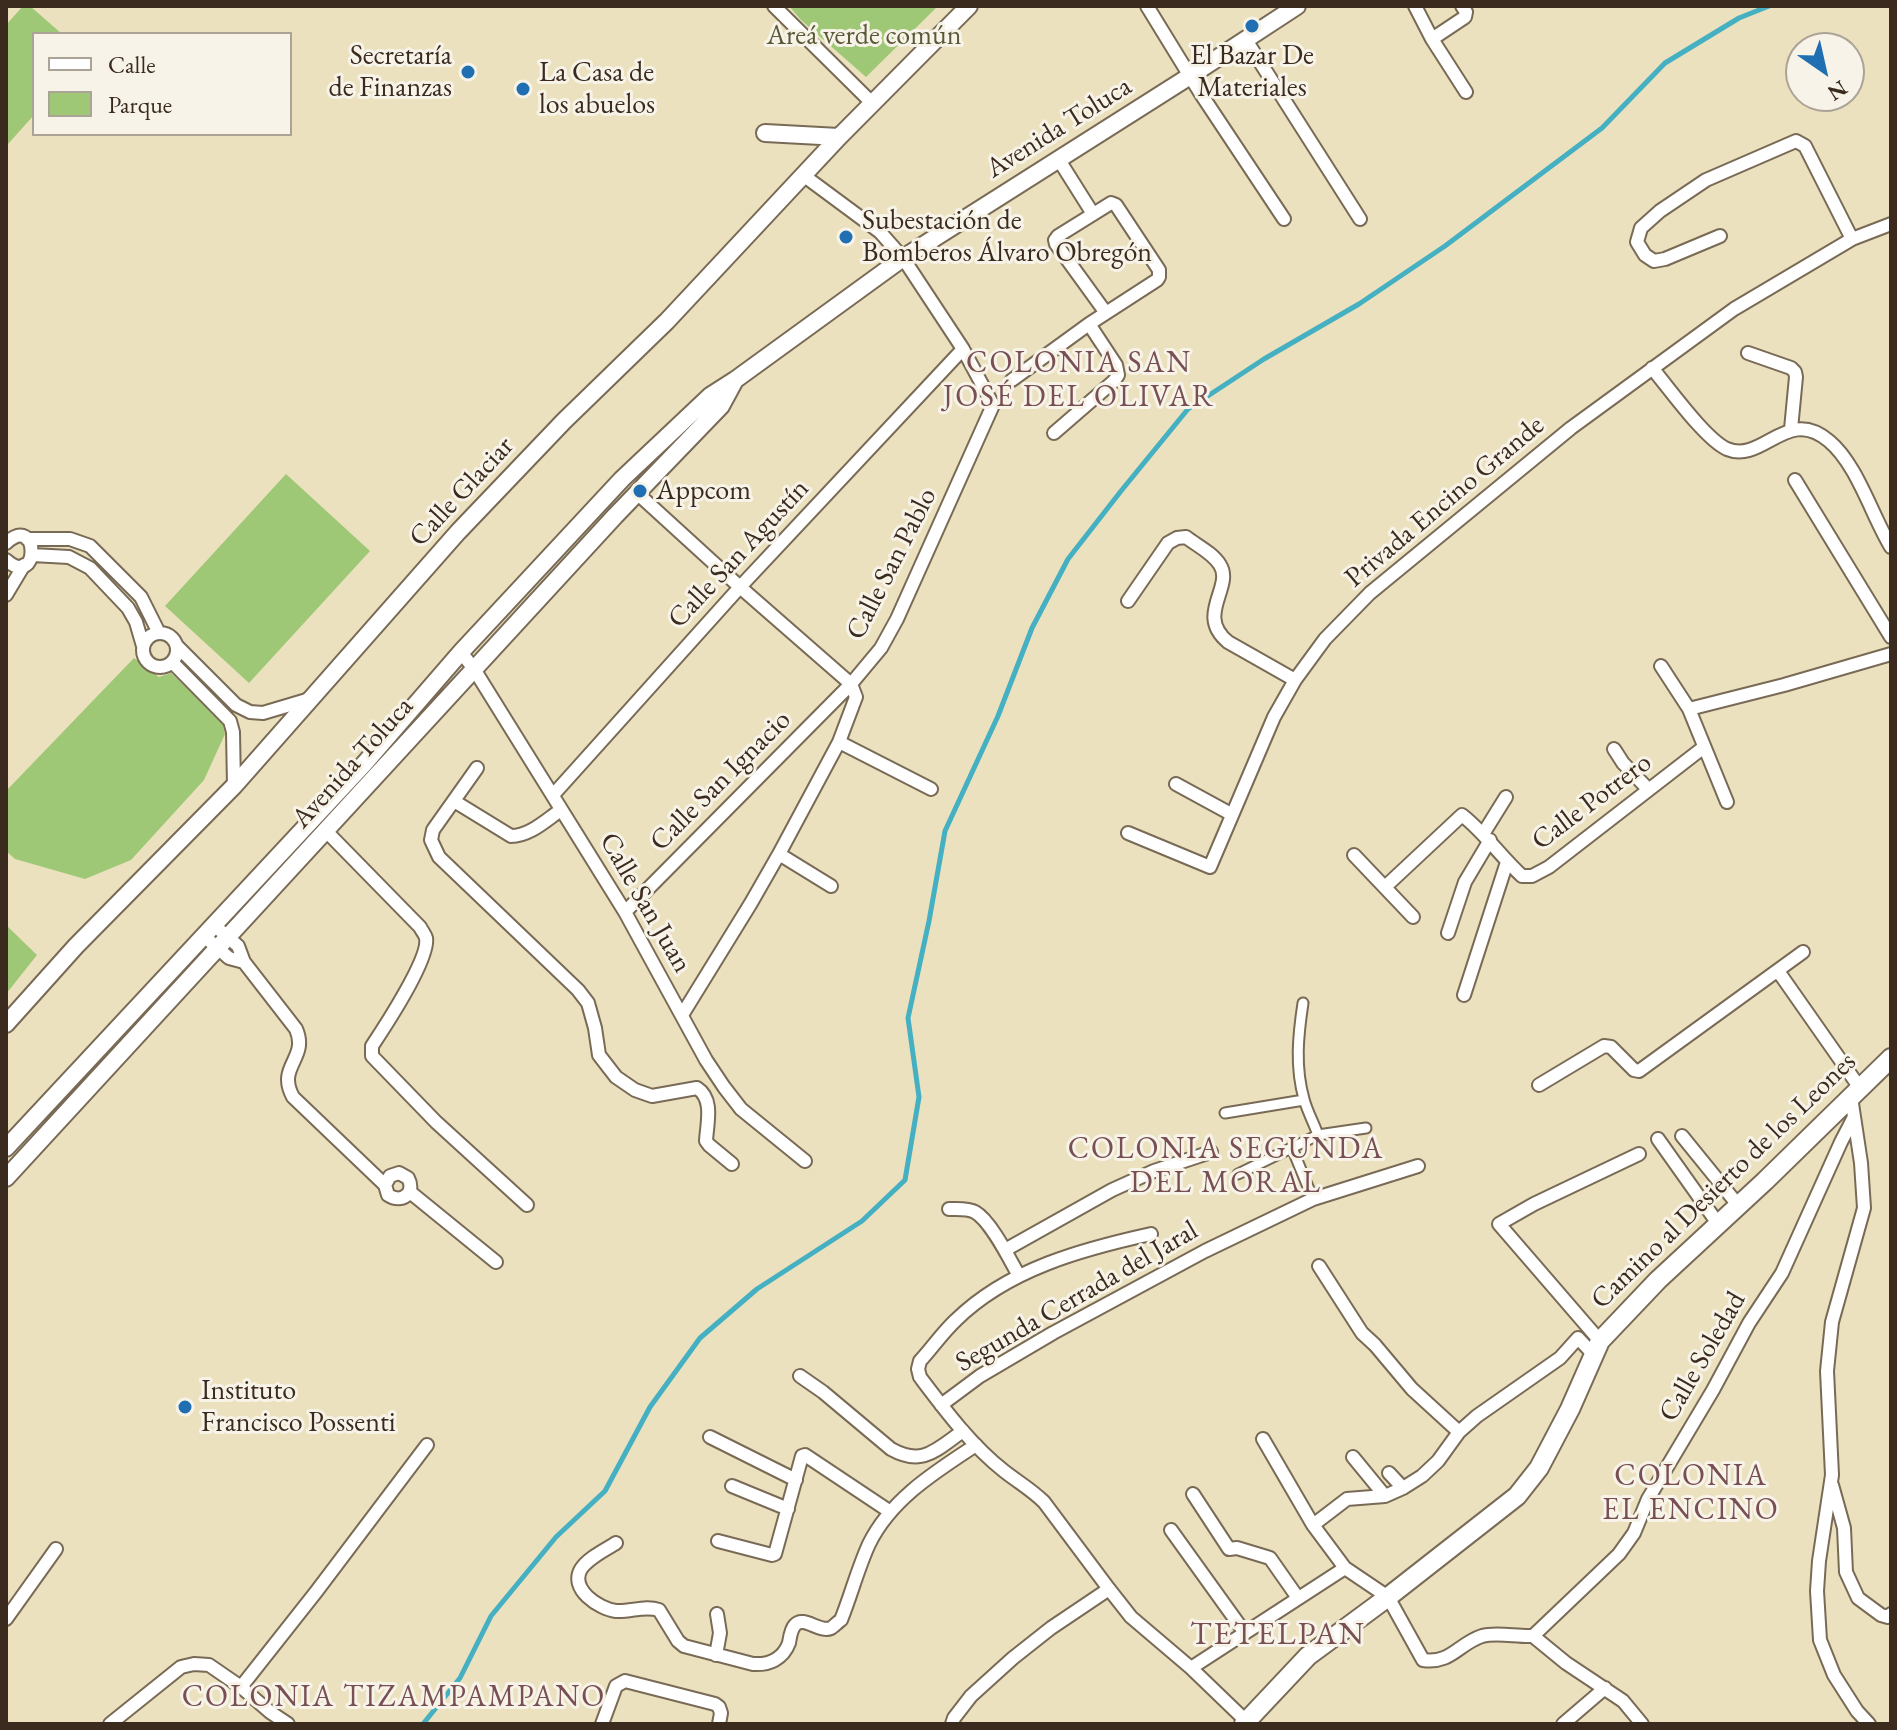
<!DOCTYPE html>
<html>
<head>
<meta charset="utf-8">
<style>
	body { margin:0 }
	#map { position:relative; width:1897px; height:1730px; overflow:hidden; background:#ebe1bf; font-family:"EB Garamond",serif }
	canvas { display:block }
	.frame { position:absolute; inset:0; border:8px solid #3b2a1e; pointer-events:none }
	.legend { position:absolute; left:32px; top:32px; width:260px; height:104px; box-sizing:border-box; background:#f7f3e8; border:2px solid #aca397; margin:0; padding:10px 14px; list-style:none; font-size:24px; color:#3b2a1e }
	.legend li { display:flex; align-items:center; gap:16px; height:40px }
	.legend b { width:40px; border:2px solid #aca397 }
	.north { position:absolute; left:1785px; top:32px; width:80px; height:80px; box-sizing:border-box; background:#f7f3e8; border:2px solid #aca397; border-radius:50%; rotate:146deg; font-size:22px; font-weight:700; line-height:32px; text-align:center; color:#3b2a1e }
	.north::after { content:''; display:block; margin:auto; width:28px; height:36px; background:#1f6fb2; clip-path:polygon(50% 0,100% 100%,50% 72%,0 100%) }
</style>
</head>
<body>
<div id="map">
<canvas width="1897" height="1730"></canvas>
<div class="frame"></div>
<ul class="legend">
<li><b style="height:10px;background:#fff"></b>Calle</li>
<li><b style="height:22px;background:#9ec875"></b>Parque</li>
</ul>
<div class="north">N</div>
</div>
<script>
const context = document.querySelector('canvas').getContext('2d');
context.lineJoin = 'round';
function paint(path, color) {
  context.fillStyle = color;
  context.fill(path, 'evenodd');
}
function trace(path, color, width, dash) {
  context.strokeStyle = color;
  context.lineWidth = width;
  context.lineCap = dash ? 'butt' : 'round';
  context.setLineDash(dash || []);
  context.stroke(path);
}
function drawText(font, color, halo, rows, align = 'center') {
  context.font = font + ' "EB Garamond",serif';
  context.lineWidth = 6;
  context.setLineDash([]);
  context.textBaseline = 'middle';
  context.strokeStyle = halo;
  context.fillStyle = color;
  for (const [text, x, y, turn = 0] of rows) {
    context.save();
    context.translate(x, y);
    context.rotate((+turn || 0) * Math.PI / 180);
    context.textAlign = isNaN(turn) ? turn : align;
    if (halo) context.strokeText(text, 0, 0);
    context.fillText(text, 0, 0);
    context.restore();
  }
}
paint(new Path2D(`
	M 23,6 L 30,6 L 62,34 L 34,34 L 34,115 L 8,144 L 6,142 L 6,25 Z
	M 789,6 L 938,6 L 866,77 L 801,20 Z
	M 286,474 L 370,551 L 249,683 L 165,606 Z
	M 134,658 L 159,677 L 171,673 L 222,721 L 225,734 L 204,780 L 131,860 L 85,879 L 15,859 L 6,851 L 6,791 Z
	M 6,925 L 37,955 L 6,994 Z`), '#9ec875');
trace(new Path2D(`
	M 423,1724 L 460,1678 L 491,1616 L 556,1537 L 605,1491 L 650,1407 L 700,1338 L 757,1289 L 862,1221 L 905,1180 L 919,1097 L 908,1018 L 929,921 L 945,831 L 998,716 L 1032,628 L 1068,559 L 1121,491 L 1188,409 L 1264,359 L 1359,304 L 1445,246 L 1602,128 L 1665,63 L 1739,18 L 1769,6`), '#44b0c2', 5);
const pedestrian = new Path2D(`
	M 1303,1003 C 1298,1036 1295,1067 1304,1099 C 1307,1111 1314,1123 1318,1135
	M 1225,1113 L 1304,1100
	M 1292,1148 L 1313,1199
	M 1238,1174 L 1318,1135 L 1366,1128`);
const minor = new Path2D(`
	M 774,6 L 872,103
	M 1147,6 L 1201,94 L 1284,219
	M 1415,6 L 1432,39 L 1466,92
	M 1432,39 L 1465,17 L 1466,12 L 1462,6
	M 1246,40 L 1360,219
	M 1059,160 L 1093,214
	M 1720,236 L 1665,259 L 1654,261 L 1645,255 L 1637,242 L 1641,228 L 1660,211 L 1706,180 L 1796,141 L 1805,146 L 1852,239
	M 1748,353 L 1791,368 L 1795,372 L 1796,377 L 1791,429
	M 1652,368 C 1669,388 1705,439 1727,449 C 1763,464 1787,405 1829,441 C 1857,464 1872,516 1891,547
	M 1012,380 L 1089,324
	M 1054,433 L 1114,381 L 1118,375 L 1116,365 L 1089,324 L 1157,280 L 1159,277 L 1159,270 L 1116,205 L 1111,203 L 1058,236 L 1055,240 L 1056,244 L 1106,313
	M 1795,480 L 1891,637
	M 637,493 L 740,587 L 851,684 L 856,697 L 839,742 L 779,854 L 751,903 L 682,1015
	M 27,539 L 70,539 L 90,546 L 141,597 L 159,633
	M 6,543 C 40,512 40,590 6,560
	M 32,555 L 69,557 L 90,568 L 128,608 L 136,622 L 143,646
	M 6,595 L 24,565
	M 1128,601 L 1168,543 L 1177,538 L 1186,537 C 1196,545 1213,553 1220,565 C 1234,587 1195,615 1228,642 L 1295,680
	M143 650a17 17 0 1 1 34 0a17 17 0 1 1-34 0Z
	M 177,646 L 236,705 L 250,712 L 263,713 L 310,699
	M 461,652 L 474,669 L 625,912 L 706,1060 L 724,1087 L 741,1109 L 805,1161
	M 172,662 L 230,721 L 233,732 L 234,786
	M 1661,666 L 1689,709 L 1727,802
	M 1689,709 L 1784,685 L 1891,654
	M 839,742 L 931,789
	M 1614,749 L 1623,763 L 1648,789
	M 477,768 L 433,830 L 431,840 L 439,857 L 578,990 L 588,1003 L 595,1028 L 599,1055 L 616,1077 L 635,1090 L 652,1096 L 697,1088 C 714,1099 707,1123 706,1141 L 709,1145 L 732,1164
	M 1176,784 L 1231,814
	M 553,795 L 740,587 L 963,349
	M 454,801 L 511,836 C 530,836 546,820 561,810
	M 326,831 L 420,927 C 422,931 425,934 426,938 C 430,958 384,1028 372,1046 L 372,1056 L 436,1122 L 527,1205
	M 1128,833 L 1210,867 L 1274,717 L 1295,680 L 1325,639 L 1370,593 L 1571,428 L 1734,309 L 1852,239 L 1891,224
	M 1483,834 L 1506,797
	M 779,854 L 831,886
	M 1354,855 L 1413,917
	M 1385,887 L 1462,815 C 1485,833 1501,857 1522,876 L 1532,876 L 1549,867 L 1704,747
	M 625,912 L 851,684 L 881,648 L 897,619 L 993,405 L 963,349 L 903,258 L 880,232 L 803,175
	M 214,925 L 238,946 L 244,962 L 296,1029 C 309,1059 276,1066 293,1097 L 385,1185 L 388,1195 C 402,1204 416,1193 408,1178 L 399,1173 L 390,1176 L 385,1185
	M 1448,933 L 1465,882 L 1490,840
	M 204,936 L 229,958 L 244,962
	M 1778,971 L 1860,1088
	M 1464,995 L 1507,862
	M 1539,1085 L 1604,1046 L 1611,1047 L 1634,1070 L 1639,1071 L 1803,952
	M 1851,1097 L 1861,1163 L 1864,1208 L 1832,1322 L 1827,1371 L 1832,1475 L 1819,1561 L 1817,1591 L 1820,1640 L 1834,1675 L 1857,1711 L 1869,1724
	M 1682,1136 L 1738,1205
	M 1658,1139 L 1719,1225
	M 410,1192 L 496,1262
	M 949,1209 C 957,1209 968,1208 975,1212 C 991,1221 1010,1260 1019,1276
	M 1151,1234 C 1083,1249 1008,1269 956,1320 C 943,1332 932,1348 920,1361 L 918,1369 L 920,1377 C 945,1410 971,1445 1004,1471 C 1018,1482 1032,1490 1044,1502 L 1109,1589 L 1131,1617 L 1191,1668 L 1246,1721
	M 1005,1250 L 1112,1190 L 1154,1171 L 1211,1152
	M 1319,1266 L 1362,1333 L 1375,1345 L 1412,1389 L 1459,1432
	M 1600,1341 L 1499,1224 L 1534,1204 L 1639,1154
	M 800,1376 L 823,1392 L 891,1449 C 923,1467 937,1449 963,1431
	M 941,1405 L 980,1376 L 1053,1333 L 1205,1251 L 1313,1199 L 1418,1166
	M 710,1437 L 796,1480
	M 1263,1439 L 1313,1525 L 1345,1568 L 1388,1597 L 1423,1660 C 1451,1664 1458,1644 1482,1636 C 1497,1632 1517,1637 1533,1636
	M 1353,1457 L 1385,1496
	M 1389,1473 L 1403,1488
	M 1832,1485 L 1844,1528 L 1846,1572 L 1858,1598 L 1881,1615 L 1888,1617 L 1891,1614
	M 732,1486 L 788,1509
	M 1193,1494 L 1229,1549 L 1237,1548 L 1270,1558 L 1298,1598
	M 1313,1525 L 1347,1499 L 1385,1496 L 1403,1488 L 1422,1476 L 1438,1461 L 1459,1432 L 1477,1416 L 1560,1358 L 1578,1338 L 1593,1354
	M 1171,1530 L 1245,1633
	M 718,1541 L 772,1555 L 775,1554 L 802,1456 L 805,1455 L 889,1511
	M 616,1543 C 605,1550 588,1558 581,1569 C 569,1589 599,1609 616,1611 C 631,1612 645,1605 659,1610 L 678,1641 L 684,1646 L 753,1664 C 769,1665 783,1659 789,1643 C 790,1637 791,1629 795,1625 C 804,1615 819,1633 831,1628 C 833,1627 839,1621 841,1620 C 851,1595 858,1568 869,1544 C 891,1499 935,1472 976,1445
	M 6,1619 L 56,1549
	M 1533,1636 L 1619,1554 L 1634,1533 L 1648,1499 L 1713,1390 L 1749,1323 L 1782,1273 L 1841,1142 L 1854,1117
	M 1533,1636 L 1566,1663 L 1623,1701 L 1642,1724
	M 716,1655 L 720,1633 L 717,1614
	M 1191,1668 L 1345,1568
	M 241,1687 L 316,1592 L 427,1445
	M 110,1724 L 181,1667 L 194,1664 L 209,1665 L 241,1687 L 270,1712 L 288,1724
	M 602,1724 L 616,1686 L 625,1681 L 715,1704 L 719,1707 L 721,1713 L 719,1724
	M 952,1724 L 954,1718 L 971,1696 L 1013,1658 L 1051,1628 L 1109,1589
	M 1563,1724 L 1605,1688`);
const tertiary = new Path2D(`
	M 765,133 L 839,137
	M 6,1024 L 76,946 L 234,786 L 458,532 L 564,421 L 667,321 L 839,137 L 969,6
	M 6,1148 L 364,764 L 461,652 L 622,479 L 710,396 L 735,380 L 903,258 L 1190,76 L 1297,6
	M 6,1178 L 615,516 L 721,406 L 734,382`);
const secondary = new Path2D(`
	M 1244,1724 L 1308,1656 L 1388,1597 L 1517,1496 L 1539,1468 L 1570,1409 L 1600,1341 L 1658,1280 L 1765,1181 L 1891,1058`);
trace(pedestrian, '#796a56', 13);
trace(minor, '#796a56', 16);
trace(tertiary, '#796a56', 20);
trace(secondary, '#796a56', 22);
trace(pedestrian, '#fff', 9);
trace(minor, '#fff', 12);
trace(tertiary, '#fff', 16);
trace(secondary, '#fff', 18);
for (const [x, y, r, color] of [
	[1252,26,8,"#1f6fb2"],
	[468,72,8,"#1f6fb2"],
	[523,89,8,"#1f6fb2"],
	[846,237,8,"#1f6fb2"],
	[640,491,8,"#1f6fb2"],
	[185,1407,8,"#1f6fb2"]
]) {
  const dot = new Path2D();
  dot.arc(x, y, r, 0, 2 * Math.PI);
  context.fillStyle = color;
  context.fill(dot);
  trace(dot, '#f7f3e8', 3);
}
drawText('28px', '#595938', '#f7f3e8', [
	["Areá verde común",864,36]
]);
drawText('28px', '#3b2a1e', '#f7f3e8', [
	["Secretaría",452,56,"right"],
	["de Finanzas",452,88,"right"],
	["El Bazar De",1252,56,"center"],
	["Materiales",1252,88,"center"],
	["La Casa de",539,73],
	["los abuelos",539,105],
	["Subestación de",862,221],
	["Bomberos Álvaro Obregón",862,253],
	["Appcom",656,491],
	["Instituto",201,1391],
	["Francisco Possenti",201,1423]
], 'left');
drawText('28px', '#3b2a1e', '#f7f3e8', [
	["Avenida Toluca",1059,128,-32],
	["Calle Glaciar",462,492,-47],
	["Privada Encino Grande",1445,502,-40],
	["Calle San Agustín",739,554,-47],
	["Calle San Pablo",892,564,-63],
	["Avenida Toluca",353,763,-48],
	["Calle San Ignacio",721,781,-45],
	["Calle Potrero",1592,802,-37],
	["Calle San Juan",645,903,60],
	["Camino al Desierto de los Leones",1724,1181,-44],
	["Segunda Cerrada del Jaral",1077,1297,-30],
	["Calle Soledad",1703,1357,-60]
]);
context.letterSpacing = '2px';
drawText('30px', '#784f52', '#f7f3e8', [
	["COLONIA SAN",1079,364],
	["JOSÉ DEL OLIVAR",1079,398],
	["COLONIA SEGUNDA",1226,1150],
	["DEL MORAL",1226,1184],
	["COLONIA",1691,1477],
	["EL ENCINO",1691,1511],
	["COLONIA TIZAMPAMPANO",394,1698]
]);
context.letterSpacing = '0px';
context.letterSpacing = '2px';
drawText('32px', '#784f52', '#f7f3e8', [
	["TETELPAN",1278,1635]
]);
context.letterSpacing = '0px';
</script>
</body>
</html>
